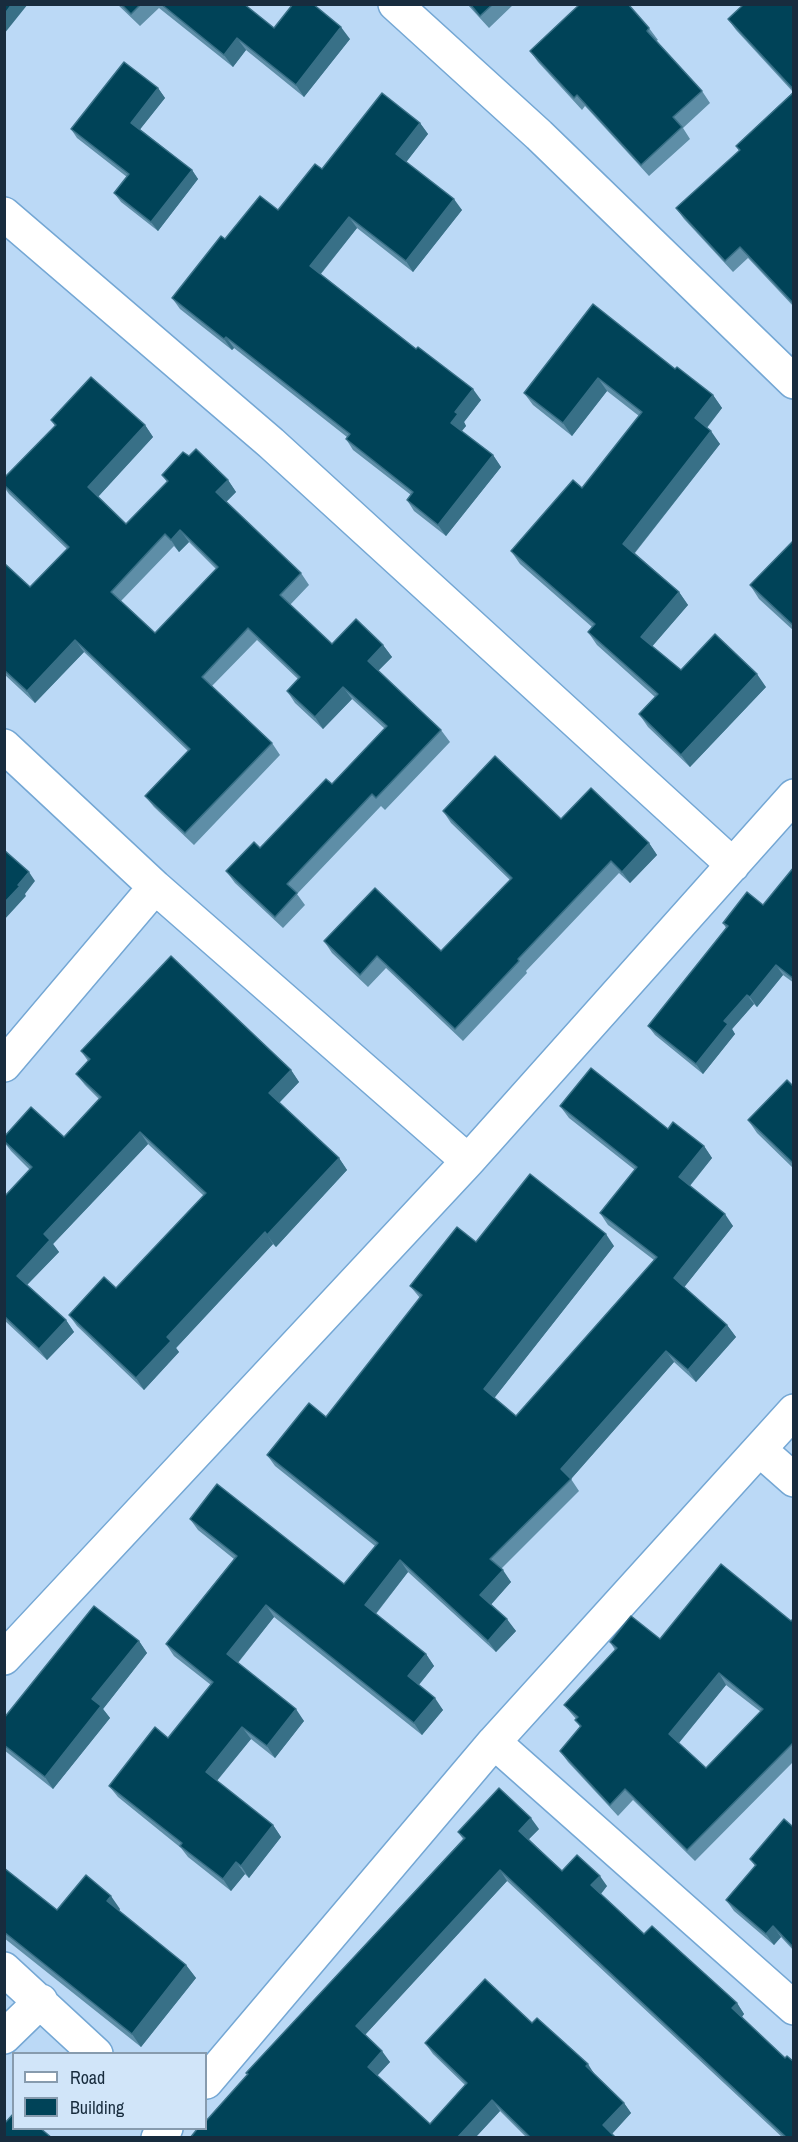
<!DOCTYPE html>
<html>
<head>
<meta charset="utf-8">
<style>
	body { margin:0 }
	#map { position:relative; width:798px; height:2142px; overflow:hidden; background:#bbd9f6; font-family:"Archivo Narrow",sans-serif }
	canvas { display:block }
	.frame { position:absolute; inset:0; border:6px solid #182c3e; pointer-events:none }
	.legend { position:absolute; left:12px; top:2052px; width:195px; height:78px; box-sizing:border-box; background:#d1e5f9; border:2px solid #879bae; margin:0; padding:8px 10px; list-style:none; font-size:18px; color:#182c3e }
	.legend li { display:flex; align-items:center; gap:12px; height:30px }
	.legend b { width:30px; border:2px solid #879bae }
</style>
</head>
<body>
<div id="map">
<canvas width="798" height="2142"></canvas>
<div class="frame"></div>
<ul class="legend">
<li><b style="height:8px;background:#fff"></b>Road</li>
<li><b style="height:16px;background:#004358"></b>Building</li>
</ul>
</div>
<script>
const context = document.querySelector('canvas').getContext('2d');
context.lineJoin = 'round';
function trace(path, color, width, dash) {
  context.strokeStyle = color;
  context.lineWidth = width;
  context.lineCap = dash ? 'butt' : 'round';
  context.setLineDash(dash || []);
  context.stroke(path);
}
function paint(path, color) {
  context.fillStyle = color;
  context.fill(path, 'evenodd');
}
const minor = new Path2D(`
	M 395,4 L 539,135 L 794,382
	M 4,214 L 271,443 L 733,865
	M 4,746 L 155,887 L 468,1161
	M 4,1065 L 155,887
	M 760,1450 L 794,1480
	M 4,1658 L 468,1161 L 794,796
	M 494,1742 L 794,2008
	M 4,1969 L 96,2054
	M 4,2037 L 41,2001
	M 206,2082 L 494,1742 L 794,1411
	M 158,2138 L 166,2128`);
trace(minor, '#74a7d4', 36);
trace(minor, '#fff', 33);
paint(new Path2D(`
	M 117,4 L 244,4 L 274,28 L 350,39 L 304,97 L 246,50 L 233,67 L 159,8 L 140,26 Z
	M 467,4 L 514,4 L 489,28 Z
	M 794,4 L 794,307 L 748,258 L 733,272 L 684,219 L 676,208 L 739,151 L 736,146 L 793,92 L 736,30 L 728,19 Z
	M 649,28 L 658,40 L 656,41 L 702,91 L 710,103 L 683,128 L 690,139 L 649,176 L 585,106 L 582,110 L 538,62 L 530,51 Z
	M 158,88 L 165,98 L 140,129 L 192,170 L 198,179 L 158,231 L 121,202 L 114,193 L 127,177 L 77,138 L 71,129 Z
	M 420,123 L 428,134 L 406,162 L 462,210 L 413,272 L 357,228 L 321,274 L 481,400 L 464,422 L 466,426 L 462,431 L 493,455 L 501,467 L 446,536 L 414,511 L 407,500 L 411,495 L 353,450 L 346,439 L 347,437 L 234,348 L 232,350 L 180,309 L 172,298 L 225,239 L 278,210 L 322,169 Z
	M 593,304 L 675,369 L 713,395 L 722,408 L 707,428 L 720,444 L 635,553 L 679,592 L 688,605 L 652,646 L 681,670 L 766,687 L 690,767 L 648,727 L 639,714 L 655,697 L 597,645 L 588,632 L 592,627 L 520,564 L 511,551 L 582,488 L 639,416 L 607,391 L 572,436 L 533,405 L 524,393 Z
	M 51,420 L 145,425 L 153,437 L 98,497 L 126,524 L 167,482 L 162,475 L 189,456 L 228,480 L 236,492 L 226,502 L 301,573 L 309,585 L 290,605 L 332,644 L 383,645 L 392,657 L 378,671 L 441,730 L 450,742 L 385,810 L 381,806 L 297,894 L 305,905 L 283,928 L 235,883 L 226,871 L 260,848 L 332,784 L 385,729 L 352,699 L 323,729 L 295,703 L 287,691 L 298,679 L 257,640 L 212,686 L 272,743 L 280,755 L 194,845 L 154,807 L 145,796 L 188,751 L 84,652 L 35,703 L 4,674 L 4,563 L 30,587 L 67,549 L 9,494 L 4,487 L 4,478 L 55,426 ZM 189,542 L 216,569 L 155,633 L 121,601 L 174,546 L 179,552 Z
	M 794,540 L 794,631 L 759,599 L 750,585 Z
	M 443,811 L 561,819 L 649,843 L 657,855 L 630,883 L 619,873 L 526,971 L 527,973 L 463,1041 L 386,968 L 368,987 L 332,953 L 324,941 L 441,951 L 510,880 L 451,823 Z
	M 794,867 L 794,983 L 783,975 L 757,1007 L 754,1004 L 732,1029 L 735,1034 L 703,1074 L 655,1035 L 648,1026 L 726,928 L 723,923 L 763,905 Z
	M 81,1051 L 291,1070 L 299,1082 L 279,1103 L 339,1158 L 347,1170 L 276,1247 L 273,1244 L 176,1348 L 179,1352 L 144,1390 L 77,1326 L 69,1315 L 116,1288 L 204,1196 L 148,1144 L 53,1244 L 59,1252 L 27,1285 L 66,1320 L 74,1332 L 47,1360 L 4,1320 L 4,1197 L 30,1170 L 11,1151 L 4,1142 L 4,1137 L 64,1137 L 99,1099 L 85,1085 L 76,1074 L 88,1061 Z
	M 794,1087 L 794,1169 L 757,1133 L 748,1120 Z
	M 560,1106 L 668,1129 L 704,1146 L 712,1158 L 690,1186 L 733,1226 L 684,1287 L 727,1325 L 736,1337 L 696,1382 L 674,1362 L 571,1479 L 579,1491 L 501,1569 L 511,1582 L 491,1604 L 516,1631 L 496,1652 L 408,1572 L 376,1614 L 426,1654 L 434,1666 L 419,1685 L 443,1710 L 422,1735 L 274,1617 L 238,1663 L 304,1721 L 275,1758 L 251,1739 L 217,1781 L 273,1825 L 281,1837 L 249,1878 L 245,1874 L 231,1891 L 188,1857 L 181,1848 L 118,1797 L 109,1786 L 168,1738 L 211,1685 L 174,1656 L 166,1644 L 234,1559 L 198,1530 L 190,1519 L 344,1584 L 375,1546 L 275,1466 L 267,1455 L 326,1417 L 420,1298 L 410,1286 L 476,1242 L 614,1246 L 494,1398 L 516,1416 L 654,1260 L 608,1225 L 600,1213 L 635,1170 L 569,1118 Z
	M 794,1618 L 794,1761 L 695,1861 L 633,1800 L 618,1816 L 568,1762 L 560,1751 L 580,1727 L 576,1719 L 564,1705 L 615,1650 L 610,1642 L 660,1639 L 791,1621 ZM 726,1685 L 761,1712 L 706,1768 L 679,1743 Z
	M 139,1641 L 147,1653 L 103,1709 L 110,1718 L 53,1789 L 4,1750 L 4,1718 Z
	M 794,1825 L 794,1951 L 781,1937 L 774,1945 L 734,1911 L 726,1900 L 755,1866 L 750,1859 Z
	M 539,1829 L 529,1839 L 562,1871 L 607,1886 L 601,1894 L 644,1934 L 737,2003 L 744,2014 L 742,2017 L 794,2138 L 783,2138 L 507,1881 L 365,2035 L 390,2062 L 377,2076 L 430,2124 L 465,2085 L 433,2054 L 425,2043 L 532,2023 L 595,2075 L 624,2103 L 631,2113 L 612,2134 L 616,2138 L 527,2138 L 500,2111 L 475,2138 L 248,2075 L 246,2073 L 463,1839 L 458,1832 Z
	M 4,1868 L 57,1910 L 120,1909 L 119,1911 L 186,1965 L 196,1978 L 141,2047 L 4,1938 Z`), '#5e8ea7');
paint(new Path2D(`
	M 12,4 L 28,4 L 4,34 L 4,15 Z
	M 341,27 L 350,39 L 304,97 L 296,85 Z
	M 237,38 L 246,50 L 233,67 L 224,55 Z
	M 158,88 L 165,98 L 138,132 L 131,123 Z
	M 420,123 L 428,134 L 404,165 L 396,154 Z
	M 192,170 L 198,179 L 158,231 L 151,222 Z
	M 454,199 L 462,210 L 413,272 L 406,261 Z
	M 349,217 L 357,228 L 318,277 L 310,266 Z
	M 226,337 L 234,348 L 232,350 L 224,339 Z
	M 598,378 L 607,391 L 572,436 L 563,423 Z
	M 473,389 L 481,400 L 464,422 L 466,426 L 459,434 L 451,423 L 455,412 Z
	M 713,395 L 722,408 L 704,431 L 695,418 Z
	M 145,425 L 153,437 L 96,499 L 88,487 Z
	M 711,431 L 720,444 L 632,556 L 623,544 Z
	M 493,455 L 501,467 L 446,536 L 438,525 Z
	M 228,480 L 236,492 L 224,504 L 216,492 Z
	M 180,530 L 189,542 L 179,552 L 171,540 Z
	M 679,592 L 688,605 L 650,649 L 641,637 Z
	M 75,640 L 84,652 L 35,703 L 27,691 Z
	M 383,645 L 392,657 L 376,673 L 368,661 Z
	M 757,674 L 766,687 L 690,767 L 681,755 Z
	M 343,687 L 352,699 L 323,729 L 315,717 Z
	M 649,843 L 657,855 L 630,883 L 622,872 Z
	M 29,872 L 35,881 L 25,894 L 26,896 L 4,920 L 4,903 L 18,885 Z
	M 776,965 L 783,975 L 757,1007 L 750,997 Z
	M 747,995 L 754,1004 L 732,1029 L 735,1034 L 703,1074 L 696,1064 L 724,1021 Z
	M 291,1070 L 299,1082 L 277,1105 L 269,1093 Z
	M 140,1132 L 148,1144 L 53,1244 L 59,1252 L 25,1287 L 17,1276 L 44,1234 Z
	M 704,1146 L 712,1158 L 687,1189 L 679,1177 Z
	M 339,1158 L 347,1170 L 276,1247 L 267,1235 Z
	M 725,1214 L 733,1226 L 682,1290 L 674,1278 Z
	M 265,1232 L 273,1244 L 176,1348 L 179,1352 L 144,1390 L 136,1378 L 167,1337 Z
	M 606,1234 L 614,1246 L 492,1401 L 484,1389 Z
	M 66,1320 L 74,1332 L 47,1360 L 39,1349 Z
	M 727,1325 L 736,1337 L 696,1382 L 688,1370 Z
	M 666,1351 L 674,1362 L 571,1479 L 561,1469 Z
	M 400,1560 L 408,1572 L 373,1617 L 365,1605 Z
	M 503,1570 L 511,1582 L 489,1607 L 480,1595 Z
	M 266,1605 L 274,1617 L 235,1666 L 227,1654 Z
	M 507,1619 L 516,1631 L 496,1652 L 488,1641 Z
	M 139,1641 L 147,1653 L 103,1709 L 110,1718 L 53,1789 L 45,1777 L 92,1699 Z
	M 426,1654 L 434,1666 L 416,1688 L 408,1676 Z
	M 719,1673 L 726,1685 L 677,1745 L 669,1734 Z
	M 435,1698 L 443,1710 L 422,1735 L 414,1723 Z
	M 296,1709 L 304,1721 L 275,1758 L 267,1746 Z
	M 242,1727 L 251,1739 L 214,1784 L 206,1772 Z
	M 531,1818 L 539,1829 L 527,1841 L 519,1831 Z
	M 273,1825 L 281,1837 L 249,1878 L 241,1866 Z
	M 236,1862 L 245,1874 L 231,1891 L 223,1879 Z
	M 500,1870 L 507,1881 L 363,2037 L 356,2026 Z
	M 600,1876 L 607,1886 L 599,1896 L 591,1885 Z
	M 111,1896 L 120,1909 L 116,1914 L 107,1901 Z
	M 773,1926 L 781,1937 L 774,1945 L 766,1934 Z
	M 186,1965 L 196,1978 L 141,2047 L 132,2034 Z
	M 737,2003 L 744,2014 L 740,2019 L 732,2008 Z
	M 382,2051 L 390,2062 L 375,2078 L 368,2067 Z
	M 588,2064 L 595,2075 L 593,2077 L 586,2066 Z
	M 492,2100 L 500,2111 L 475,2138 L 457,2138 Z
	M 624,2103 L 631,2113 L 610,2136 L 603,2125 Z`), '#387087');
const building = new Path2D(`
	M 4,4 L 12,4 L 4,15 Z
	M 121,4 L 141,4 L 131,14 Z
	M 161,4 L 244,4 L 274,28 L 293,4 L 313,4 L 341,27 L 296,85 L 237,38 L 224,55 Z
	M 470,4 L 493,4 L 480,16 Z
	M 580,4 L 628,4 L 649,28 L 647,31 L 702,91 L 673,117 L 682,127 L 641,165 L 577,95 L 574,98 L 530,51 Z
	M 744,4 L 794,4 L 794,90 L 728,19 Z
	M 124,62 L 158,88 L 131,123 L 192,170 L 151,222 L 114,193 L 129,174 L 71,129 Z
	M 794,92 L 794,304 L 740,247 L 725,261 L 676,208 L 740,150 L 736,146 Z
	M 382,93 L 420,123 L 396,154 L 454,199 L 406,261 L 349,217 L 310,266 L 416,349 L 418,347 L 473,389 L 455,412 L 458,414 L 451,423 L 493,455 L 438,525 L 407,500 L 413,492 L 346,439 L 350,434 L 226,337 L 224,339 L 172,298 L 221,236 L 225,239 L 260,196 L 278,210 L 315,164 L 322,169 Z
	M 593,304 L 675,369 L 677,367 L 713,395 L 695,418 L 711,431 L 623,544 L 679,592 L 641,637 L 681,670 L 715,634 L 757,674 L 681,755 L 639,714 L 658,694 L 588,632 L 595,624 L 511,551 L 573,480 L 582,488 L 642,412 L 598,378 L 563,423 L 524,393 Z
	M 91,377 L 145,425 L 88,487 L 126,524 L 168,481 L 162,475 L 183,452 L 189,456 L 196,449 L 228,480 L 216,492 L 301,573 L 280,595 L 332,644 L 356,619 L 383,645 L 368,661 L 441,730 L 376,798 L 372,794 L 287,884 L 297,893 L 275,917 L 226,871 L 254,842 L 260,848 L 326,779 L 332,784 L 387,726 L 343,687 L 315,717 L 287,691 L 300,677 L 248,628 L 202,677 L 272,743 L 185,833 L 145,796 L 190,749 L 75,640 L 27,691 L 4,670 L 4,563 L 30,587 L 69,547 L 4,485 L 4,478 L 56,425 L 51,420 ZM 180,530 L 218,567 L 155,633 L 111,592 L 165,534 L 171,540 Z
	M 794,540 L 794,626 L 750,585 Z
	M 495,756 L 561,819 L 591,788 L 649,843 L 622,872 L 611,861 L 518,959 L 519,961 L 455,1029 L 377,956 L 360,975 L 324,941 L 375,888 L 441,951 L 512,878 L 443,811 Z
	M 4,850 L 29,872 L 18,885 L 20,886 L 4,903 Z
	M 794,867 L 794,979 L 776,965 L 750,997 L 747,995 L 724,1021 L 728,1024 L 696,1064 L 648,1026 L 728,926 L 723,923 L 747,892 L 763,905 Z
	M 171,956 L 291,1070 L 269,1093 L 339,1158 L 267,1235 L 265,1232 L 167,1337 L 171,1341 L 136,1378 L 69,1315 L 104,1277 L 116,1288 L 206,1193 L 140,1132 L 44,1234 L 50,1240 L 17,1276 L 66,1320 L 39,1349 L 4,1316 L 4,1197 L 32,1167 L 4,1141 L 4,1137 L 31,1107 L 64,1137 L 101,1097 L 76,1074 L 90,1059 L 81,1051 Z
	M 591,1068 L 668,1129 L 673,1122 L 704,1146 L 679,1177 L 725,1214 L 674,1278 L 727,1325 L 688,1370 L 666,1351 L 561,1469 L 571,1479 L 490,1559 L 503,1570 L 480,1595 L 507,1619 L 488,1641 L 400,1560 L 365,1605 L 426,1654 L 408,1676 L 435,1698 L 414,1723 L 266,1605 L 227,1654 L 296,1709 L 267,1746 L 242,1727 L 206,1772 L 273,1825 L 241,1866 L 236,1862 L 223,1879 L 180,1846 L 182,1843 L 109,1786 L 155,1727 L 168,1738 L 213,1682 L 166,1644 L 237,1556 L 190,1519 L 217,1484 L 344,1584 L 378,1543 L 267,1455 L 309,1403 L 326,1417 L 422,1295 L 410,1286 L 457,1227 L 476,1242 L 530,1174 L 606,1234 L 484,1389 L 516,1416 L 657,1257 L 600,1213 L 637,1167 L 560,1106 Z
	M 787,1080 L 794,1087 L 794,1164 L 748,1120 Z
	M 721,1564 L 791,1621 L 794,1618 L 794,1742 L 687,1850 L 625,1789 L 610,1805 L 560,1751 L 581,1726 L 575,1720 L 578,1717 L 564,1705 L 617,1648 L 610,1642 L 631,1616 L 660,1639 ZM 719,1673 L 763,1709 L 706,1768 L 669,1734 Z
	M 94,1606 L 139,1641 L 92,1699 L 101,1706 L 45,1777 L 4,1745 L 4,1718 Z
	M 499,1788 L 531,1818 L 519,1831 L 562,1871 L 577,1855 L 600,1876 L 591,1885 L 644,1934 L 652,1926 L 737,2003 L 732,2008 L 785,2058 L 787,2056 L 794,2062 L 794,2138 L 787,2138 L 500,1870 L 356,2026 L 382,2051 L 368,2067 L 430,2124 L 467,2083 L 425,2043 L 485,1979 L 532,2023 L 537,2018 L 588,2064 L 586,2066 L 624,2103 L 603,2125 L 616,2138 L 531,2138 L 492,2100 L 457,2138 L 190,2138 L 198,2128 L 206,2128 L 206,2121 L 248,2074 L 246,2073 L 465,1838 L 458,1832 Z
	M 784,1819 L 792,1826 L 794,1825 L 794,1948 L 773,1926 L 766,1934 L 726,1900 L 756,1865 L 750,1859 Z
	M 4,1868 L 57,1910 L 86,1875 L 111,1896 L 107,1901 L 186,1965 L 132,2034 L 4,1932 Z
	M 14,2113 L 14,2128 L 40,2128 L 52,2138 L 4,2138 L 4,2124 Z`);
paint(building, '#004358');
trace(building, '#387087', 1.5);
</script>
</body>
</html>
